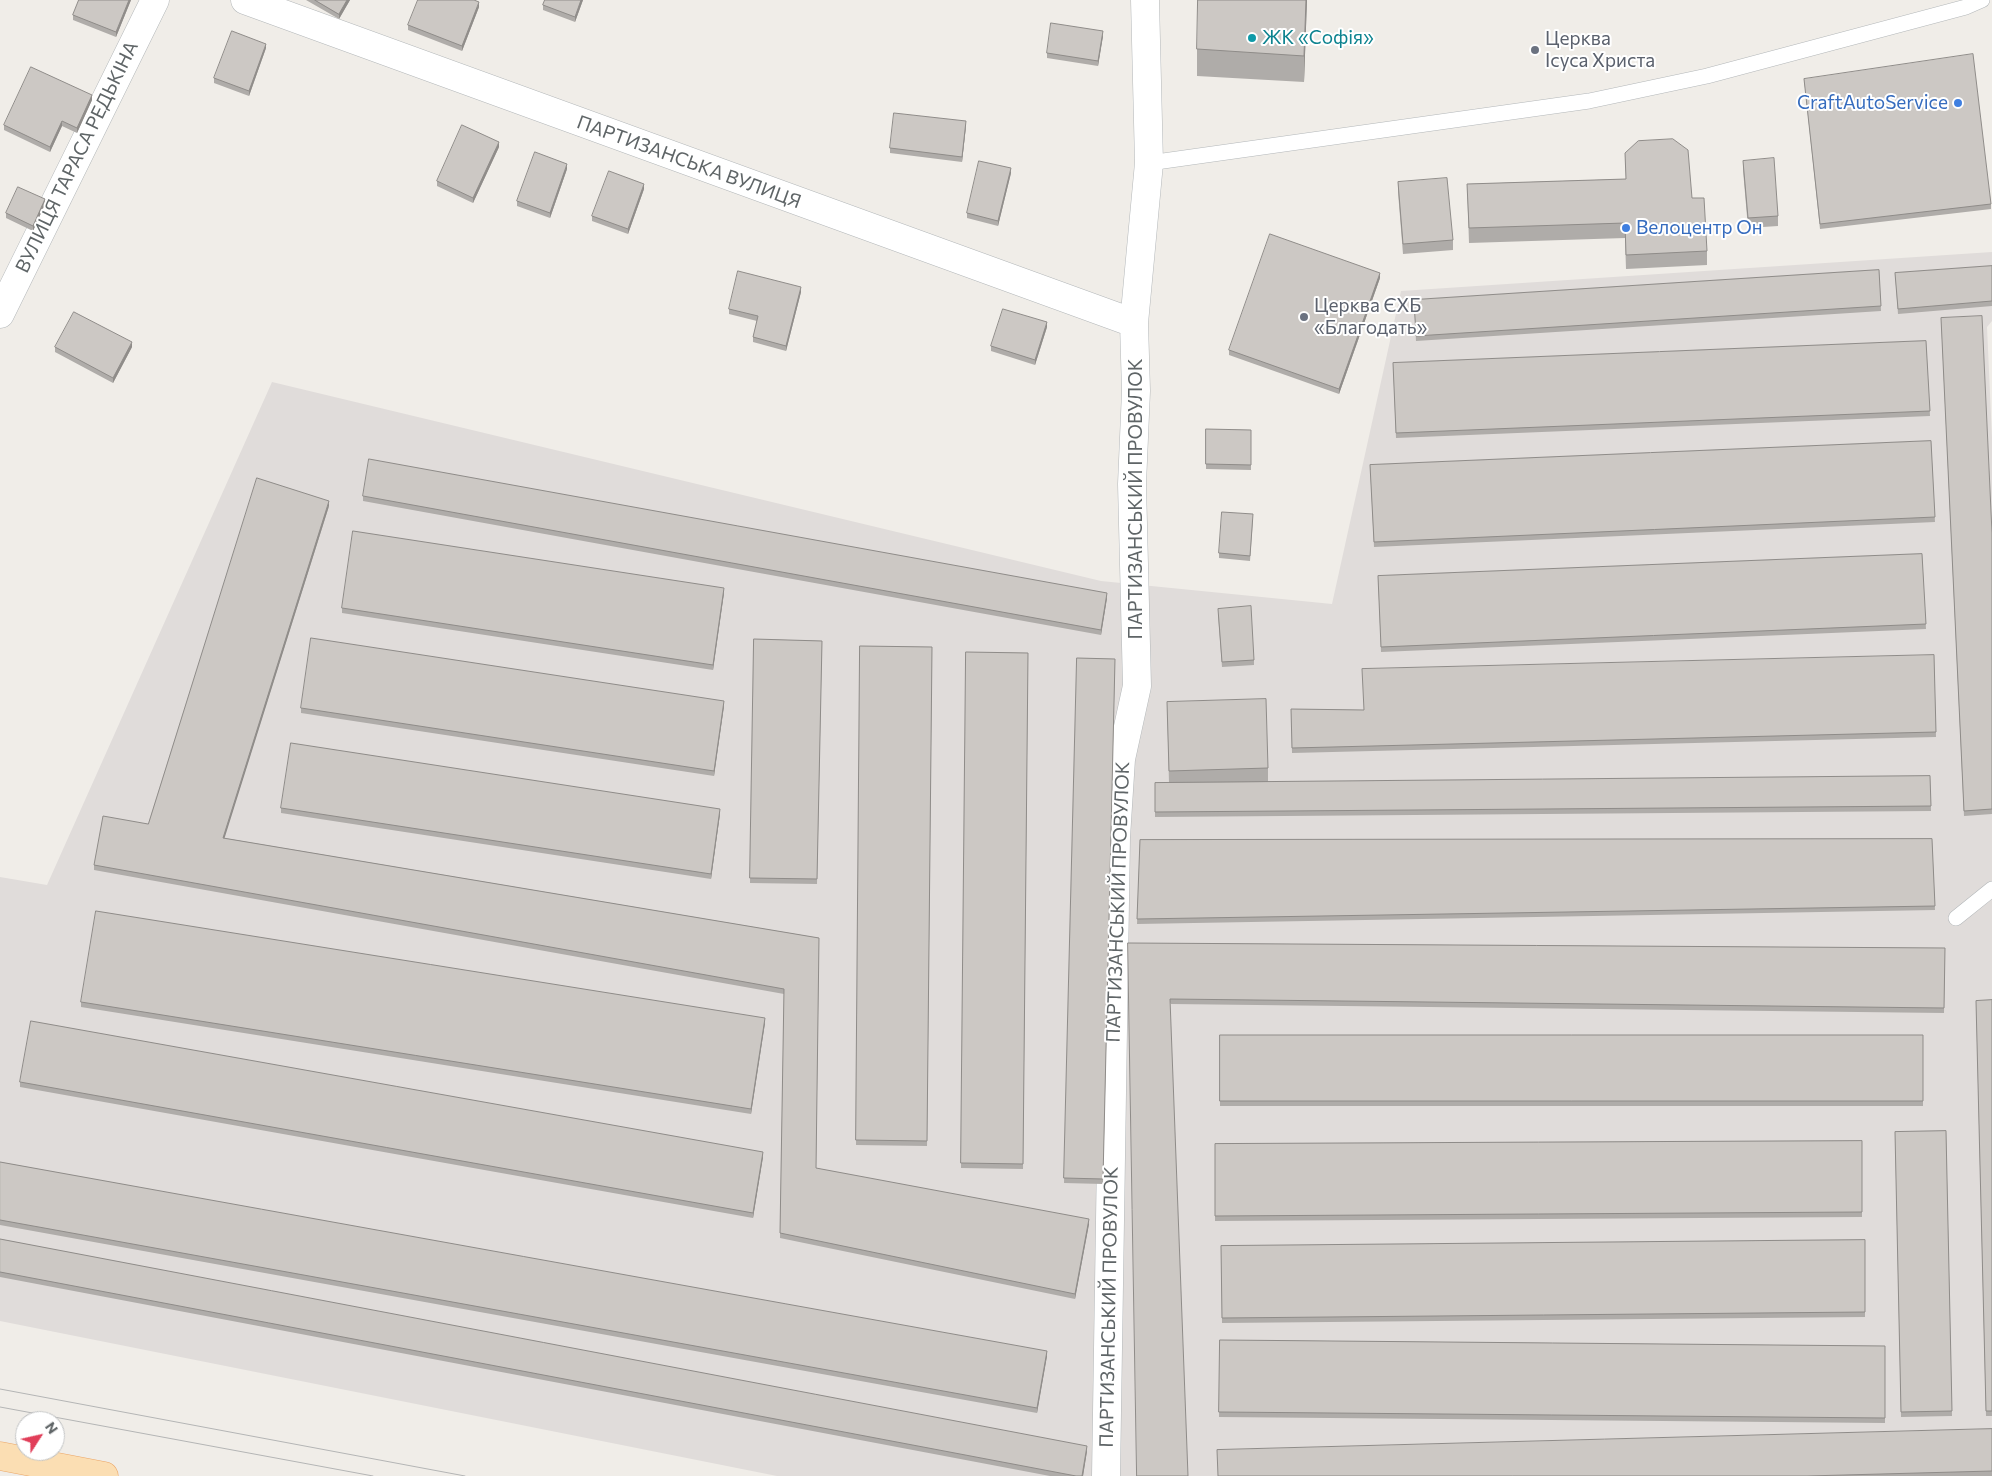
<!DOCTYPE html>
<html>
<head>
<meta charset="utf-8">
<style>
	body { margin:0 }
	#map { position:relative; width:1992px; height:1476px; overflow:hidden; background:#f0ede8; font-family:Commissioner,sans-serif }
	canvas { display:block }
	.north { position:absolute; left:15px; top:1411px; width:50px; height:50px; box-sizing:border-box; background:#fff; border:1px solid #bfc1c2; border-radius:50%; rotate:55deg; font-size:14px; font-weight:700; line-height:20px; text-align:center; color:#5f6567 }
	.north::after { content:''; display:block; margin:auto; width:18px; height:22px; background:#e13e59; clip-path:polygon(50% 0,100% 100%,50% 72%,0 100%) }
</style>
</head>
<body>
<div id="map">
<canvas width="1992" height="1476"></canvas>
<div class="north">N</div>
</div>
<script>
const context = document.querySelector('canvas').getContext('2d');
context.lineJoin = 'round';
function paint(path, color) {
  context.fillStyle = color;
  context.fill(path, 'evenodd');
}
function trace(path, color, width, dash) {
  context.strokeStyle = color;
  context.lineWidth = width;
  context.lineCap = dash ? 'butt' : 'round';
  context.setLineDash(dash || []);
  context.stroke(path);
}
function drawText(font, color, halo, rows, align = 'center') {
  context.font = font + ' Commissioner,sans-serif';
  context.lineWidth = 4;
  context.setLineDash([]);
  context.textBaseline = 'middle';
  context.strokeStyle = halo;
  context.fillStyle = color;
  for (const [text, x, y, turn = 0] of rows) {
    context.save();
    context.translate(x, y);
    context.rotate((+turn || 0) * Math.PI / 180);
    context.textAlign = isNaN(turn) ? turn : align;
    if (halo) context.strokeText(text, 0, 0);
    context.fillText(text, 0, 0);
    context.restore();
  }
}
paint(new Path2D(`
	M 1992,252 L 1992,321 L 1987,327 L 1992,438 L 1992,1476 L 777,1476 L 0,1321 L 0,877 L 47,885 L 272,382 L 1101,581 L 1332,604 L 1401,291 Z`), '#e0dcda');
const service = new Path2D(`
	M 1149,163 L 1589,101 L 1707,76 L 1966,7 L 1982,0
	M 1956,918 L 1992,889`);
const minor = new Path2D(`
	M 245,0 L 1134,323
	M 0,314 L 155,0
	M 1106,1476 L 1116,837 L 1121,759 L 1137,686 L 1132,484 L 1136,391 L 1134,323 L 1149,163 L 1145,0`);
const primary = new Path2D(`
	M 0,1456 L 104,1476`);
trace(service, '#b3b7b9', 16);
trace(minor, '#b3b7b9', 29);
trace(primary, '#eba667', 29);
trace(service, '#fff', 15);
trace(minor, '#fff', 28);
trace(primary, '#fbdeb3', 28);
trace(new Path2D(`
	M 0,1389 L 465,1476
	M 0,1407 L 373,1476`), '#b4b5b5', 1);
paint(new Path2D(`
	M 79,0 L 131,0 L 116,37 L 73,20 L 73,15 Z
	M 306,0 L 350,0 L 339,19 Z
	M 545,0 L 583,0 L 575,22 L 543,10 L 543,5 Z
	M 1307,0 L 1304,82 L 1197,76 L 1197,49 Z
	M 479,7 L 462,51 L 408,30 L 408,25 Z
	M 1103,36 L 1098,66 L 1047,58 L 1047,53 Z
	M 266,48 L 249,96 L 214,83 L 214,78 Z
	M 1804,79 L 1991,204 L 1991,209 L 1820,229 Z
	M 92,100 L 77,133 L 62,126 L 50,152 L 4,130 L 4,125 Z
	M 966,126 L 962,162 L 890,153 L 890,148 Z
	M 499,147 L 473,203 L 437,186 L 437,181 Z
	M 1625,153 L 1692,198 L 1707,251 L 1707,265 L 1626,269 L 1625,238 L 1469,243 L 1467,184 L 1626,179 Z
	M 1743,161 L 1778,216 L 1778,226 L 1748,228 L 1743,170 Z
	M 567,169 L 550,218 L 517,206 L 517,201 Z
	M 1011,173 L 998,226 L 967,218 L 967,213 Z
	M 1398,182 L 1453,240 L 1453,250 L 1403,254 L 1398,192 Z
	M 644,189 L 628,234 L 592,221 L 592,216 Z
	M 45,204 L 33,231 L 6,218 L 6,213 Z
	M 1992,266 L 1992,306 L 1898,314 L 1895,273 Z
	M 1879,270 L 1881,311 L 1416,341 L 1414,300 Z
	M 1380,278 L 1339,394 L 1229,355 L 1229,350 Z
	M 801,292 L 786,351 L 753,342 L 753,337 L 757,321 L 729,314 L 729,309 Z
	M 1941,318 L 1992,533 L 1992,814 L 1964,816 Z
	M 1047,327 L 1035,365 L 991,351 L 991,346 Z
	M 1926,341 L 1930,416 L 1396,438 L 1393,363 Z
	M 55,347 L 132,347 L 113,383 L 55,352 Z
	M 1206,429 L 1251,430 L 1251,470 L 1206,469 Z
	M 1931,441 L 1935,522 L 1374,547 L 1370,465 Z
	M 363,496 L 1107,598 L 1101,635 L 363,501 Z
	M 329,506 L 224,838 L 819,938 L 816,1168 L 1089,1224 L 1075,1299 L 780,1238 L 784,994 L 94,870 L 94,865 L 148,824 Z
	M 1253,519 L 1250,561 L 1219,558 L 1219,553 Z
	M 1922,554 L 1926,629 L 1381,652 L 1378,576 Z
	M 724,593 L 713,670 L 342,613 L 342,608 Z
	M 1218,614 L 1254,660 L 1254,665 L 1222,667 Z
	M 754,639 L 822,641 L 817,884 L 750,883 Z
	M 860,646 L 932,647 L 927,1146 L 856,1145 Z
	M 966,652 L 1028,653 L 1023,1169 L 961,1168 Z
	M 1934,655 L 1936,737 L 1292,753 L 1291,709 L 1364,710 Z
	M 1077,658 L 1115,659 L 1103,1184 L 1064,1183 Z
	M 1167,702 L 1268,768 L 1268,782 L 1930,776 L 1931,811 L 1155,817 L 1155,783 L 1169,783 Z
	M 724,706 L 714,776 L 301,713 L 301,708 Z
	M 281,808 L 720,814 L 711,879 L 281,813 Z
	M 1932,839 L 1935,910 L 1137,924 L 1140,840 Z
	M 1128,943 L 1945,948 L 1944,1013 L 1171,1004 Z
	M 1992,1000 L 1992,1416 L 1986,1416 L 1976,1001 Z
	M 81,1002 L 765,1023 L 751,1114 L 81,1007 Z
	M 1220,1035 L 1923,1035 L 1923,1106 L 1220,1106 Z
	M 20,1082 L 763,1157 L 753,1218 L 20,1087 Z
	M 1946,1131 L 1952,1416 L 1901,1417 L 1895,1132 Z
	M 1862,1141 L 1862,1217 L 1215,1221 L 1215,1144 Z
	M 0,1162 L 1047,1356 L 1037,1413 L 0,1225 Z
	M 0,1239 L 1087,1451 L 1083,1476 L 1050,1476 L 0,1277 Z
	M 1865,1240 L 1865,1317 L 1222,1323 L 1221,1246 Z
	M 1220,1340 L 1885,1346 L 1885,1423 L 1219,1417 Z
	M 1992,1429 L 1992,1476 L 1218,1476 Z`), '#afaca9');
paint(new Path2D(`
	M 129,0 L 131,0 L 116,37 L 116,32 Z
	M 347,0 L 350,0 L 339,19 L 339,14 Z
	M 581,0 L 583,0 L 575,22 L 575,17 Z
	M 1306,0 L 1307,0 L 1304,82 L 1304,56 Z
	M 479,2 L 479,7 L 462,51 L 462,46 Z
	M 1103,31 L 1103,36 L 1098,66 L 1098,61 Z
	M 266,44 L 266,48 L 249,96 L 249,91 Z
	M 92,95 L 92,100 L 77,133 L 77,128 Z
	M 62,121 L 62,126 L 50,152 L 50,147 Z
	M 966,121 L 966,126 L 962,162 L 962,157 Z
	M 499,142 L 499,147 L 473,203 L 473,198 Z
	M 567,164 L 567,169 L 550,218 L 550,213 Z
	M 1011,168 L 1011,173 L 998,226 L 998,221 Z
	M 644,184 L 644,189 L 628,234 L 628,229 Z
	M 45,199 L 45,204 L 33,231 L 33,226 Z
	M 1380,273 L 1380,278 L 1339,394 L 1339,389 Z
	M 801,287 L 801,292 L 786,351 L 786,346 Z
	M 1047,322 L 1047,327 L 1035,365 L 1035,360 Z
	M 132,342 L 132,347 L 113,383 L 113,378 Z
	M 329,501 L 329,506 L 223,843 L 223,838 Z
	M 724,588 L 724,593 L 713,670 L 713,665 Z
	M 1107,593 L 1107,598 L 1101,635 L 1101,630 Z
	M 724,701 L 724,706 L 714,776 L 714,771 Z
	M 720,809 L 720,814 L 711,879 L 711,874 Z
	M 765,1018 L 765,1023 L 751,1114 L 751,1109 Z
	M 763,1152 L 763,1157 L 753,1218 L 753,1213 Z
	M 1089,1219 L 1089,1224 L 1075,1299 L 1075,1294 Z
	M 1047,1351 L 1047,1356 L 1037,1413 L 1037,1408 Z
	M 1087,1446 L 1087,1451 L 1083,1476 L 1082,1476 Z`), '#8f8c89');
const building = new Path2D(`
	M 79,0 L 129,0 L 116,32 L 73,15 Z
	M 315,0 L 347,0 L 339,14 Z
	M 418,0 L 474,0 L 479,2 L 462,46 L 408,25 Z
	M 545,0 L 581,0 L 575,17 L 543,5 Z
	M 1198,0 L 1306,0 L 1304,56 L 1197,49 Z
	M 1051,23 L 1103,31 L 1098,61 L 1047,53 Z
	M 232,31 L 266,44 L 249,91 L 214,78 Z
	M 1973,54 L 1991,204 L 1820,224 L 1804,79 Z
	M 31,67 L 92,95 L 77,128 L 62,121 L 50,147 L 4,125 Z
	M 894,113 L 966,121 L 962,157 L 890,148 Z
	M 462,125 L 499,142 L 473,198 L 437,181 Z
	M 1673,139 L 1688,150 L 1692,198 L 1704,198 L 1707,251 L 1626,255 L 1625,223 L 1469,228 L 1467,184 L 1626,179 L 1625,153 L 1638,141 Z
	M 535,152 L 567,164 L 550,213 L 517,201 Z
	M 1774,158 L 1778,216 L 1748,218 L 1743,161 Z
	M 979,161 L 1011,168 L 998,221 L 967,213 Z
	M 609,171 L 644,184 L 628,229 L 592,216 Z
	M 1447,178 L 1453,240 L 1403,244 L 1398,182 Z
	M 18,187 L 45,199 L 33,226 L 6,213 Z
	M 1270,234 L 1380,273 L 1339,389 L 1229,350 Z
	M 1992,266 L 1992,301 L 1898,309 L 1895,273 Z
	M 1879,270 L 1881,306 L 1416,336 L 1414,300 Z
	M 738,271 L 801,287 L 786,346 L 753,337 L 758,316 L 729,309 Z
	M 1003,309 L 1047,322 L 1035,360 L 991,346 Z
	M 74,312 L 132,342 L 113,378 L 55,347 Z
	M 1982,316 L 1992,533 L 1992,809 L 1964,811 L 1941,318 Z
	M 1926,341 L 1930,411 L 1396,433 L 1393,363 Z
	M 1206,429 L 1251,430 L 1251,465 L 1206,464 Z
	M 1931,441 L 1935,517 L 1374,542 L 1370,465 Z
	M 369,459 L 1107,593 L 1101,630 L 363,496 Z
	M 257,478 L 329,501 L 223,838 L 819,938 L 816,1168 L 1089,1219 L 1075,1294 L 780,1233 L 784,989 L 94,865 L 103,816 L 148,824 Z
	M 1222,512 L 1253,514 L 1250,556 L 1219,553 Z
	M 353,531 L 724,588 L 713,665 L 342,608 Z
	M 1922,554 L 1926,624 L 1381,647 L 1378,576 Z
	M 1251,606 L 1254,660 L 1222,662 L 1218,609 Z
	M 311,638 L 724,701 L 714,771 L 301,708 Z
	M 754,639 L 822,641 L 817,879 L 750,878 Z
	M 860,646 L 932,647 L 927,1141 L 856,1140 Z
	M 966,652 L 1028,653 L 1023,1164 L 961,1163 Z
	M 1934,655 L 1936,732 L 1292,748 L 1291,709 L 1364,710 L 1362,669 Z
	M 1077,658 L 1115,659 L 1103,1179 L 1064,1178 Z
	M 1266,699 L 1268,768 L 1169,771 L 1167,702 Z
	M 291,743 L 720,809 L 711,874 L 281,808 Z
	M 1930,776 L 1931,806 L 1155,812 L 1155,783 Z
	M 1932,839 L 1935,906 L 1137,919 L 1140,840 Z
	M 96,911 L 765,1018 L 751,1109 L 81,1002 Z
	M 1128,943 L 1945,948 L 1944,1008 L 1170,999 L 1188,1476 L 1137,1476 Z
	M 1992,1000 L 1992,1411 L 1986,1411 L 1976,1001 Z
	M 31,1021 L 763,1152 L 753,1213 L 20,1082 Z
	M 1220,1035 L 1923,1035 L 1923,1101 L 1220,1101 Z
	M 1946,1131 L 1952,1411 L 1901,1412 L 1895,1132 Z
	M 1862,1141 L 1862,1212 L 1215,1216 L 1215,1144 Z
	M 0,1162 L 1047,1351 L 1037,1408 L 0,1220 Z
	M 0,1239 L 1087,1446 L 1082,1476 L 1076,1476 L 0,1272 Z
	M 1865,1240 L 1865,1312 L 1222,1318 L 1221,1246 Z
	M 1220,1340 L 1885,1346 L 1885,1418 L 1219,1412 Z
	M 1992,1429 L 1992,1471 L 1807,1476 L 1218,1476 L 1217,1450 Z`);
paint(building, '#ccc8c4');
trace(building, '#8f8c89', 1);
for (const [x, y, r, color] of [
	[1252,38,5,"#0f9aa8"],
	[1535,50,5,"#6b7280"],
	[1958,103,5,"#3f7fe0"],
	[1626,228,5,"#3f7fe0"],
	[1304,317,5,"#6b7280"]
]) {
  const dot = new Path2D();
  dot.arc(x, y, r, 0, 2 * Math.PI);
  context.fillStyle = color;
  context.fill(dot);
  trace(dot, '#fff', 2);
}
drawText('19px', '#0d838f', '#fff', [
	["ЖК «Софія»",1262,38]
], 'left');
drawText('19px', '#5b616d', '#fff', [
	["Церква",1545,39],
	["Ісуса Христа",1545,61],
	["Церква ЄХБ",1314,306],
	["«Благодать»",1314,328]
], 'left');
drawText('19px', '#366cbe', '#fff', [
	["CraftAutoService",1948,103],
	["Велоцентр Он",1636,228,"left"]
], 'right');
drawText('19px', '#5f6567', '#fff', [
	["ВУЛИЦЯ ТАРАСА РЕДЬКІНА",77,157,-64],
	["ПАРТИЗАНСЬКА ВУЛИЦЯ",689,162,20],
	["ПАРТИЗАНСЬКИЙ ПРОВУЛОК",1136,499,-90],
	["ПАРТИЗАНСЬКИЙ ПРОВУЛОК",1118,902,-88],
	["ПАРТИЗАНСЬКИЙ ПРОВУЛОК",1109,1307,-89]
]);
</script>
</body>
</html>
